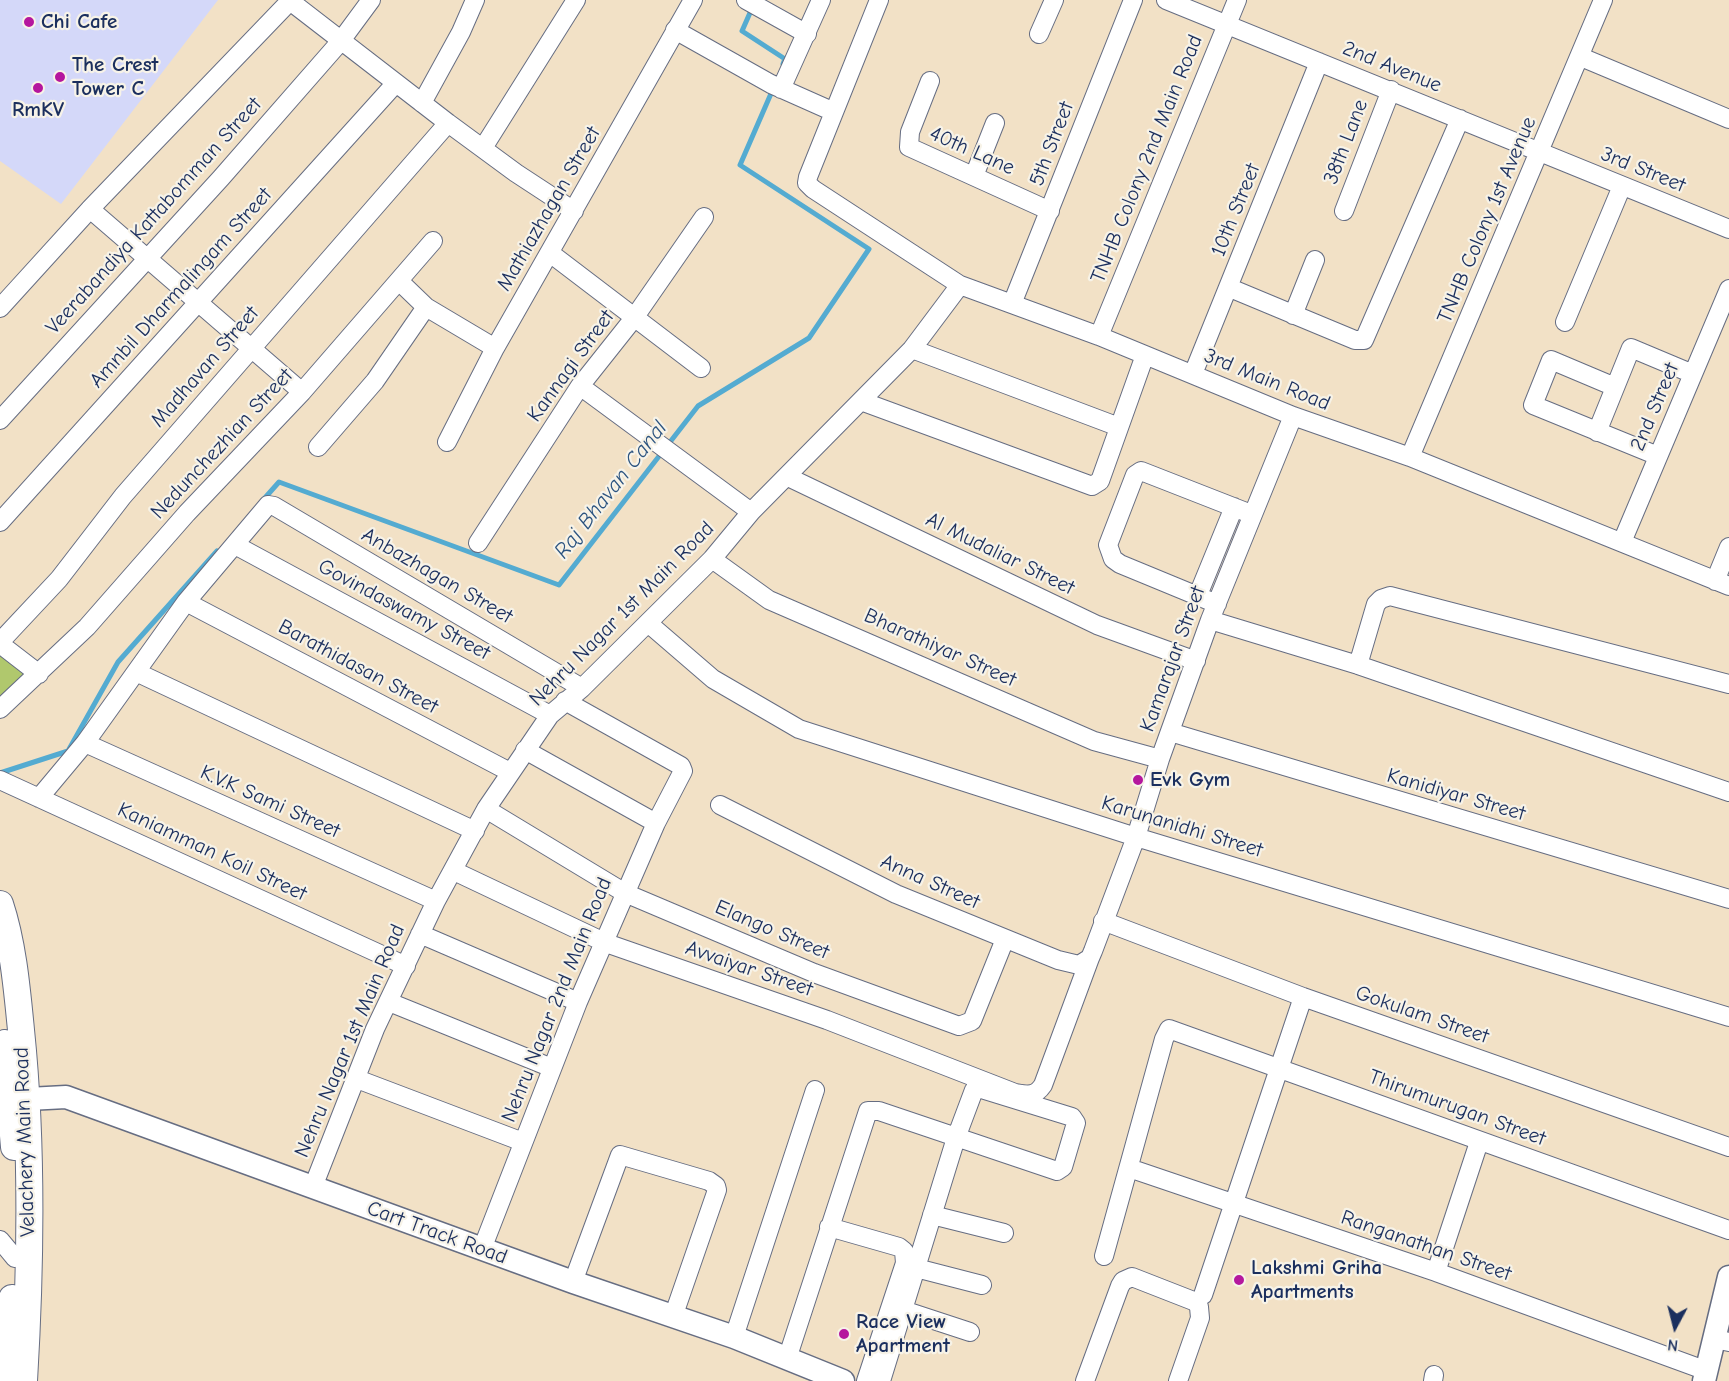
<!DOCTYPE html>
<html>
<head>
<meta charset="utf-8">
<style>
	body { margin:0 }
	#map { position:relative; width:1729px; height:1381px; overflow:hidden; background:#f2e1c6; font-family:"Comic Neue",sans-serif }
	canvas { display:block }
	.north { position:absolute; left:1645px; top:1297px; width:60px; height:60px; -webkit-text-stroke:4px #f7f3e8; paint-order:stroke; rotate:187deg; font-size:16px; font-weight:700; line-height:24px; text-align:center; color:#1b2f5e }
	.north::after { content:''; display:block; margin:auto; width:21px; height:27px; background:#1b2f5e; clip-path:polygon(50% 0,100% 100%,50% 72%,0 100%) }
</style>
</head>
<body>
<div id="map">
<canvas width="1729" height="1381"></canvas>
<div class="north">N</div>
</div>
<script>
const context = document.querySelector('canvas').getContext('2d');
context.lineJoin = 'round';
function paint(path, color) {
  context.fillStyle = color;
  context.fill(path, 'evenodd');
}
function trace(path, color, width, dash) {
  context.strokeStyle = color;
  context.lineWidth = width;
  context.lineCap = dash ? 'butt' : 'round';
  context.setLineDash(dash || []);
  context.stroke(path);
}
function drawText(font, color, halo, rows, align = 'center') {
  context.font = font + ' "Comic Neue",sans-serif';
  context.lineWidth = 4.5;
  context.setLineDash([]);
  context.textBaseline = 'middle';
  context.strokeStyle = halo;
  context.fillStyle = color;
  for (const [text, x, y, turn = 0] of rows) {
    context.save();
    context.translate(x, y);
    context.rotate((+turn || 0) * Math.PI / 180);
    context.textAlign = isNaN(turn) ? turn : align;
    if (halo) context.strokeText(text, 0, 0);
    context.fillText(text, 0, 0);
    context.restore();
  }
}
paint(new Path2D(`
	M 0,0 L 218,0 L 61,204 L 0,161 Z`), '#d4d8f9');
paint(new Path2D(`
	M 0,651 L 33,675 L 0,701 Z`), '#b0c86d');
trace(new Path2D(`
	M 753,6 L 742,31 L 785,59 L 783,64
	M 263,500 L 279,482 L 559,585 L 698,406 L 809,338 L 869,249 L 740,165 L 773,89
	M 0,773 L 68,751 L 118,662 L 217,551`), '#54abd1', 5);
const minor = new Path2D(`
	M 746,0 L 807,34
	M 879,0 L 808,177 L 807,183 L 813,189 L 960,285 L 1099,336 L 1293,416 L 1410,457 L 1729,586
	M 1166,0 L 1729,229
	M 675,30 L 771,84 L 834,112
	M 1039,34 L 1054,0
	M 1581,57 L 1729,119
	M 930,81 L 910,132 L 909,147 L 1050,211
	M 781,89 L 821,0
	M 422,103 L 461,32 L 475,0
	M 483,148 L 576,0
	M 974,176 L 995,123
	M 90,209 L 302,392
	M 1344,211 L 1391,90
	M 550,253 L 701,368
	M 399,281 L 426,307 L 495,348
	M 1230,288 L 1355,340 L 1364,340 L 1460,119
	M 1012,304 L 1133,0
	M 0,308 L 90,209 L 290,1 L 448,123 L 516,173 L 574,211
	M 1293,315 L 1315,260
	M 1565,322 L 1622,186
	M 1099,336 L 1237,0
	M 912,349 L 1119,427
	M 1193,374 L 1319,62
	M 580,386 L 751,512
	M 1615,387 L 1551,360 L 1533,405 L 1658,456
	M 861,401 L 1092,486 L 1100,481 L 1145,355
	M 0,420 L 221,178 L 340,42 L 371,0
	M 1597,432 L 1631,348 L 1693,374
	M 447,442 L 495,348 L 693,0
	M 318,447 L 375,381 L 426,307
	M 1410,457 L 1603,0
	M 788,477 L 1097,625 L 1196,661
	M 0,522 L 395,84
	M 1622,542 L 1729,289
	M 478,543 L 580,386 L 634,318 L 704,217
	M 235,545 L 550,715
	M 712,559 L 769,600 L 1094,741 L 1160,759
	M 1715,581 L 1729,547
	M 1198,595 L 1234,507
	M 186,602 L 510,772
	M 1217,604 L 1120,564 L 1113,559 L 1108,545 L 1135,475 L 1141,471 L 1251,514
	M 1210,620 L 1358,665 L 1729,792
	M 648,623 L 713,679 L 799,729 L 1136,837 L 1729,1017
	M 0,642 L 59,579 L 123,496 L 448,123
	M 0,644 L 39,674
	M 1358,665 L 1376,604 L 1381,599 L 1390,596 L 1729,684
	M 136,672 L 475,831
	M 0,709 L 87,627 L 187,513 L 302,392 L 433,241
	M 1170,732 L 1729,899
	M 85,743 L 436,901
	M 525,750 L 656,823
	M 0,780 L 406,966
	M 39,798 L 85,743 L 186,602 L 268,505 L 274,506 L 582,688
	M 720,805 L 896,894 L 1058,960 L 1079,965 L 1090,958 L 1093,951 L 1136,837 L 1160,759 L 1210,620 L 1293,416
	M 486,809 L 625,893 L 814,973 L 959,1026 L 972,1021 L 1005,939
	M 454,871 L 606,943 L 827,1020 L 1015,1093 C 1028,1095 1035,1097 1043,1085 L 1090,958
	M 1103,921 L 1303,997 L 1729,1147
	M 420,934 L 578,1002
	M 389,1002 L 552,1068
	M 357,1079 L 523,1142
	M 1129,1168 L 1436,1272 L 1707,1371
	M 313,1187 L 375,1029 L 436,901 L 486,809 L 550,715 L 582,688 L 712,559 L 751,512 L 912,349 L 960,285
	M 932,1215 L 1004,1233
	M 829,1227 L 899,1247 L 904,1251 L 905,1263 L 866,1381
	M 0,1240 L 15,1258
	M 482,1249 L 578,1002 L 656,823 L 683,771 L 681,766 L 565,701
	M 1104,1256 L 1164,1039 L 1169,1029 L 1729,1230
	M 916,1268 L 982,1285
	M 1436,1272 L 1479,1142
	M 573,1282 L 620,1155 L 709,1181 L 716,1186 L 717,1190 L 673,1317
	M 1203,1295 L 1303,997
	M 903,1310 L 970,1332
	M 734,1337 L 815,1090
	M 1714,1339 L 1729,1342
	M 787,1359 L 868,1111 L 879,1111 L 1057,1171 L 1063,1167 L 1076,1123 L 1072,1117 L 978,1088 L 974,1090 L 956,1138 L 881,1381
	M 1085,1381 L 1120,1286 L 1123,1281 L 1132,1277 L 1196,1302 L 1199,1307 L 1200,1318 L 1178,1381
	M 1433,1381 L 1434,1375`);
const tertiary = new Path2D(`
	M 28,1099 L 66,1097 L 573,1282 L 734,1337 L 843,1381
	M 1704,1381 L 1729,1277`);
const secondary = new Path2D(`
	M 0,904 C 13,943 17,989 21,1030 C 33,1147 31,1264 24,1381
	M 5,1043 L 14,1147
	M 5,1381 L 12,1298`);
trace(minor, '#666d82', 20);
trace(tertiary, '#666d82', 25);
trace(secondary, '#666d82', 28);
trace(minor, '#fff', 18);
trace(tertiary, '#fff', 22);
trace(secondary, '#fff', 26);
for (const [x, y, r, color] of [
	[29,22,6,"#b5179e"],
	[60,77,6,"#b5179e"],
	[38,88,6,"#b5179e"],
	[1138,780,6,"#b5179e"],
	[1239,1280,6,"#b5179e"],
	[844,1334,6,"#b5179e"]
]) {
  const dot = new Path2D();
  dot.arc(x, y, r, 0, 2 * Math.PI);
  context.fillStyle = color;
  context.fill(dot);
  trace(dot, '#f7f3e8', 2);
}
drawText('bold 21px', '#1b2f5e', '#f7f3e8', [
	["Chi Cafe",41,22],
	["The Crest",72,65],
	["Tower C",72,89],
	["RmKV",38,110,"center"],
	["Evk Gym",1150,780],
	["Lakshmi Griha",1251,1268],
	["Apartments",1251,1292],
	["Race View",856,1322],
	["Apartment",856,1346]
], 'left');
drawText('21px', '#1b2f5e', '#f7f3e8', [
	["2nd Avenue",1392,67,22],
	["38th Lane",1346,142,-69],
	["5th Street",1052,144,-69],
	["40th Lane",972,151,24],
	["TNHB Colony 2nd Main Road",1147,159,-68],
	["3rd Street",1643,170,22],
	["Mathiazhagan Street",549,209,-60],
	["10th Street",1236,210,-68],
	["Veerabandiya Kattabomman Street",154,216,-48],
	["TNHB Colony 1st Avenue",1487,220,-67],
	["Amnbil Dharmalingam Street",181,288,-48],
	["Kannagi Street",571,366,-54],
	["Madhavan Street",205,367,-49],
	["3rd Main Road",1267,380,22],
	["2nd Street",1655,407,-67],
	["Nedunchezhian Street",222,444,-47],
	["Al Mudaliar Street",1000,554,26],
	["Anbazhagan Street",437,576,30],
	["Govindaswamy Street",404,610,28],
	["Nehru Nagar 1st Main Road",622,614,-45],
	["Bharathiyar Street",940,648,24],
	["Kamarajar Street",1173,659,-70],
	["Barathidasan Street",358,667,28],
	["Kanidiyar Street",1456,795,16],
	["K.V.K Sami Street",270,802,24],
	["Karunanidhi Street",1182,827,17],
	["Kaniamman Koil Street",212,852,25],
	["Anna Street",930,882,24],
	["Elango Street",772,930,23],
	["Avvaiyar Street",749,969,19],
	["Nehru Nagar 2nd Main Road",557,1000,-68],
	["Gokulam Street",1422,1015,19],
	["Nehru Nagar 1st Main Road",350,1041,-67],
	["Thirumurugan Street",1457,1108,20],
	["Velachery Main Road",25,1142,-92],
	["Cart Track Road",437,1233,20],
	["Ranganathan Street",1426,1246,19]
]);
drawText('italic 22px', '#2c5480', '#f7f3e8', [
	["Raj Bhavan Canal",611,490,-52]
]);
</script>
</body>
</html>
